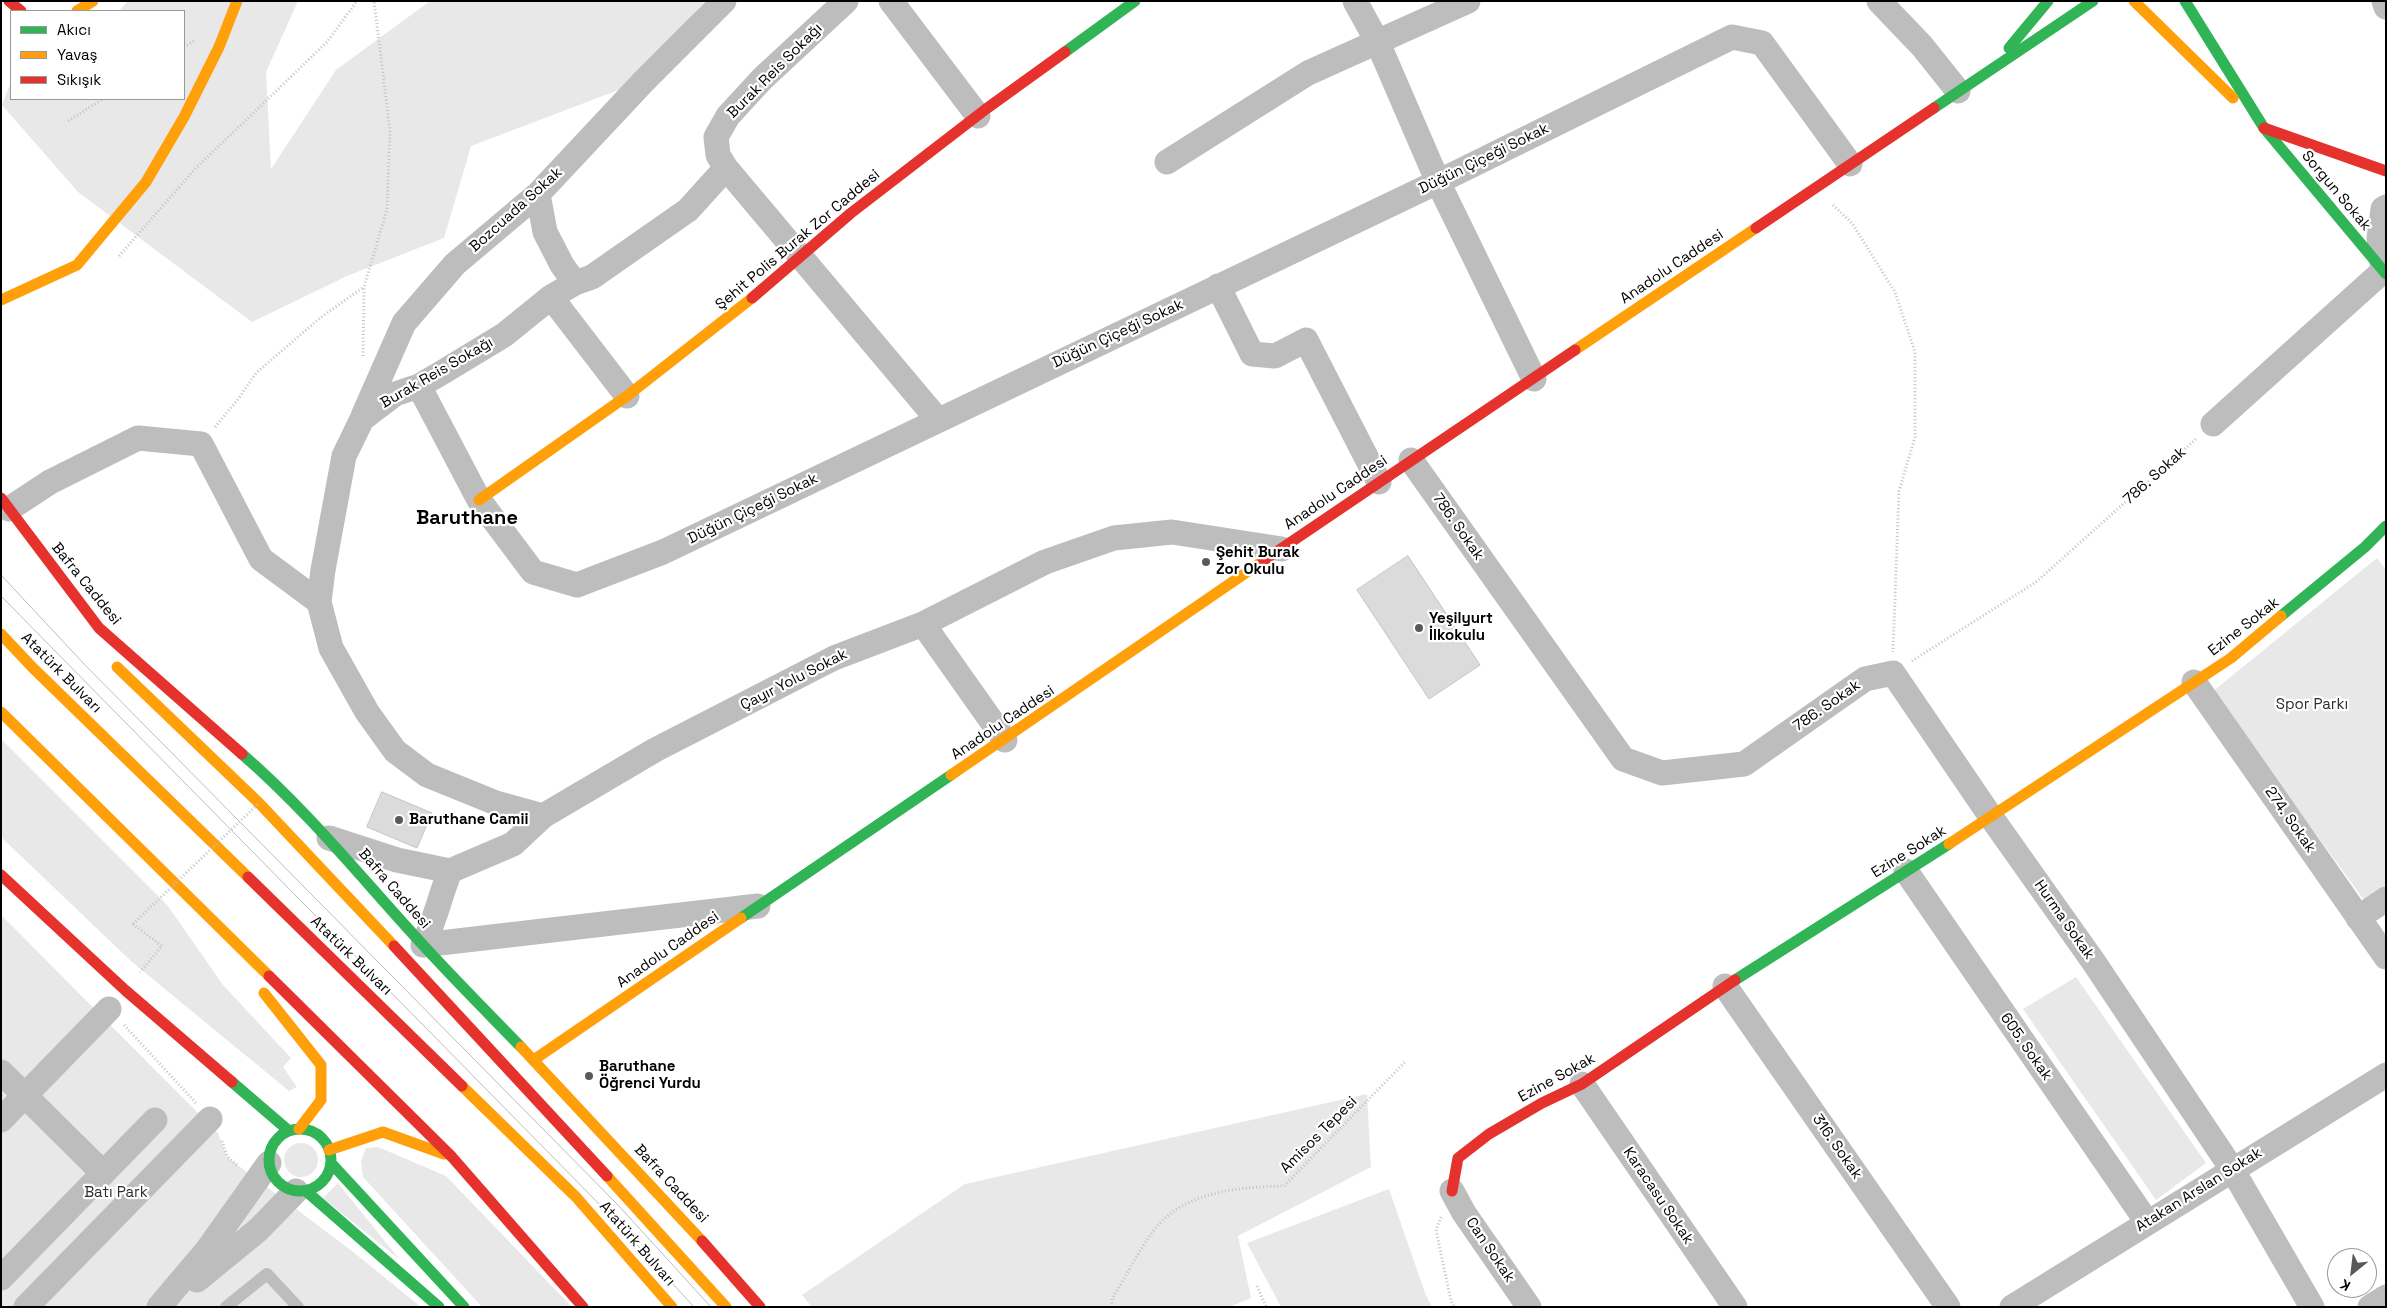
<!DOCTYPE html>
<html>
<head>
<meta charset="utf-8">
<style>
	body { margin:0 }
	#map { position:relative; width:2387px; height:1308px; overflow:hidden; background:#fff; font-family:"Space Grotesk",sans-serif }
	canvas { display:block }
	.frame { position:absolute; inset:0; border:2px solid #000; pointer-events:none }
	.legend { position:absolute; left:10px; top:10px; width:175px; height:90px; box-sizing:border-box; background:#fff; border:1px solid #999; margin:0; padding:6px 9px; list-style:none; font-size:15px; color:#000 }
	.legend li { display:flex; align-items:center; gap:10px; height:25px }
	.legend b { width:25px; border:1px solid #999 }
	.north { position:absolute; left:2327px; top:1248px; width:50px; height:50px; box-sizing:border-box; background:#fff; border:1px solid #999; border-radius:50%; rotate:209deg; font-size:14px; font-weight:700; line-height:20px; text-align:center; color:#000 }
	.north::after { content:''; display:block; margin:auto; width:18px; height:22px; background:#595959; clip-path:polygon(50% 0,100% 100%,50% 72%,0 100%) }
</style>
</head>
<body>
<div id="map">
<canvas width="2387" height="1308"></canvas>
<div class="frame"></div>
<ul class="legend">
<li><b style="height:6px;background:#30b455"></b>Akıcı</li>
<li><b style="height:6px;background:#ff9f0a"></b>Yavaş</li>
<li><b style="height:6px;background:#e5322d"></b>Sıkışık</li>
</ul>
<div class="north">K</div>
</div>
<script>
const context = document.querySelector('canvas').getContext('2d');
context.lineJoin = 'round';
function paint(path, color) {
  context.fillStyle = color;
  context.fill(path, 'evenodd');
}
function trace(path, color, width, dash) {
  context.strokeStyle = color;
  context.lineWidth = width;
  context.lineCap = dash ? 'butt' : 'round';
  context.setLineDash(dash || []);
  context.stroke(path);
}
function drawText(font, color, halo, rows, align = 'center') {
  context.font = font + ' "Space Grotesk",sans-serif';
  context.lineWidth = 4.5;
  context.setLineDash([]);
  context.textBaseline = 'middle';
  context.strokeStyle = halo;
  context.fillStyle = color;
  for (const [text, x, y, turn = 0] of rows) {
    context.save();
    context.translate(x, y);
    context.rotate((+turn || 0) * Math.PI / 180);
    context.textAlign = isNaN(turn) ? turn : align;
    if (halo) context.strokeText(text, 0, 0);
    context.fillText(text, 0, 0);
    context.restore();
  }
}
paint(new Path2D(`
	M 128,1 L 298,1 L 266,72 L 271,169 L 336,70 L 430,1 L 705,1 L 629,86 L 471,146 L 444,238 L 347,276 L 252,322 L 78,192 L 2,105 L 11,82 L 11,99 L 184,99 L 184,11 L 119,11 Z
	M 2377,558 L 2386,570 L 2386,885 L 2364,900 L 2212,692 Z
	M 1,739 L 168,906 L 223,985 L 291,1058 L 283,1067 L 297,1087 L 289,1091 L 132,962 L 1,837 Z
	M 1,915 L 218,1133 L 227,1157 L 352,1251 L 421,1307 L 1,1307 Z
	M 2076,977 L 2206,1163 L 2156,1200 L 2023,1009 Z
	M 1367,1094 L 1371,1167 L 1238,1236 L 1251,1298 L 1229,1307 L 812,1307 L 802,1295 L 965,1184 Z
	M284 1160a17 17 0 1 1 34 0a17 17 0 1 1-34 0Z
	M 378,1147 L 446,1176 L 572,1307 L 482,1307 L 363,1177 L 361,1161 L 366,1148 Z
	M 338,1183 L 400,1260 L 323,1198 Z
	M 1389,1189 L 1425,1293 L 1432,1307 L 1281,1307 L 1247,1243 Z`), '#e8e8e8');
const building = new Path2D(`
	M 1408,556 L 1480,665 L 1429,699 L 1357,590 Z
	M 382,792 L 432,813 L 417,848 L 367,827 Z`);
paint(building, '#dbdbdb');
trace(building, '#c3c3c3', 1);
trace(new Path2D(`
	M 184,47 L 194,41
	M 68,121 L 103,99
	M 1833,205 L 1852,223 L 1895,292 L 1915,352 L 1915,437 L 1899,491 L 1893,652
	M 119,256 L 195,169 L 327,42 L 357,1
	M 363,356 L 364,287 L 387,209 L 390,131 L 374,1
	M 215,427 L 239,398 L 256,373 L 320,318 L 364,287
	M 1912,661 L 2036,582 L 2196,439
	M 133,924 L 162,946 L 140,972
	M 124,1025 L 196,1103
	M 222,1141 L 227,1156 L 238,1166
	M 1441,1217 L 1436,1230 L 1451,1301 L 1454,1307
	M 1257,1286 L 1266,1307
	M 1112,1307 L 1112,1299 C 1126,1277 1138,1251 1154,1230 C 1184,1191 1239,1187 1284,1186 L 1405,1062`), '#c2c2c2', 3, [1, 2.5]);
trace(new Path2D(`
	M 226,1307 L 267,1274 L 298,1307`), '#bdbdbd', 12);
trace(new Path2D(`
	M 891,1 L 978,116
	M 1355,1 L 1378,43 L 1438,182 L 1534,379
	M 1879,1 L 1922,46 L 1958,91
	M 2384,1 L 2386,7
	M 1167,162 L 1308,73 L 1468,1
	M 726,168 L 938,420
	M 538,194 L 545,232 L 562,265 L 575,283
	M 1218,286 L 1252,354 L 1275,356 L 1306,340 L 1379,482
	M 551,297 L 627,396
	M 419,386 L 479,500 L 533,572 L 577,585 L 663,552 L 1448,177 L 1732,37 L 1762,43 L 1850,164
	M 363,416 L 404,323 L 455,264 L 538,194 L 643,82 L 724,1
	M 2213,424 L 2383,271 L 2379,238 L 2383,209 L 2386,207
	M 1411,460 L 1623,759 L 1662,773 L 1744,764 L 1865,679 L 1893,673 L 1991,817 L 2093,961 L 2232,1169 L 2312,1307
	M 9,509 L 50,482 L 138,438 L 201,444 L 261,559 L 319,602
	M 923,624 L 1005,740
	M 2194,682 L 2386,957
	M 543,816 L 496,803 L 427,775 L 395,751 L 367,712 L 331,648 L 319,602 L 323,570 L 344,456 L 362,419 L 395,394 L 419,386 L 443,372 L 504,335 L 551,297 L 575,283 L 592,277 L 688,210 L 726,168 L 718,155 L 716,137 L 728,116 L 762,79 L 846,1
	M 329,838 L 397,860 L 450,871 L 513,844 L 543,816 L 655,750 L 834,658 L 923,624 L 1045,562 L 1114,538 L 1172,532 L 1282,549
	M 1906,871 L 2147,1222
	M 2358,918 L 2386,899
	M 423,945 L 758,906
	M 423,945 C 435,921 440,896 450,871
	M 1725,986 L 1948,1307
	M 1,1072 L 103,1173
	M 1582,1084 L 1735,1307
	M 1,1120 L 109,1009
	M 1452,1191 L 1464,1213 L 1529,1307
	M 1,1278 L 155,1120
	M 197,1280 L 258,1230 L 296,1191
	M 26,1307 L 210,1119
	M 159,1307 L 208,1249 L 269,1163
	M 2012,1307 L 2386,1075
	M 2370,1307 L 2386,1297`), '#bdbdbd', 25);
trace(new Path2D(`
	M 2185,1 L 2264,128 L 2386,274
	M 2009,48 L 2048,1
	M 1065,52 L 1135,1
	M 1934,108 L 2093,1
	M 2281,616 L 2365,547 L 2386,526
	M 242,754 C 309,812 363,880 423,945 C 455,980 488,1013 521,1047
	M 741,918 L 951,775
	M 1735,980 L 1949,844
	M 232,1082 L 289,1131
	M269 1160a31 31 0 1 1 62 0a31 31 0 1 1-62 0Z
	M 331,1163 L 464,1307
	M 306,1191 L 439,1307`), '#30b455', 11);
trace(new Path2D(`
	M 2134,1 L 2233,98
	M 77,11 L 93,1
	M 1,300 L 77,265 L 146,182 L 184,117 L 219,47 L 237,1
	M 1575,350 L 1756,228
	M 479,500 L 627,396 L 752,298
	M 1,634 L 33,668 L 248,877
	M 117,667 L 259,803 L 394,946
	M 1,712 L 269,976
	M 951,775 L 1263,561
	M 1949,844 L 2231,658 L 2281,616
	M 264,993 L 321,1065 L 321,1100 L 299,1129
	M 521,1047 L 702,1241
	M 535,1059 L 741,918
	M 462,1086 L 576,1197 L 672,1307
	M 329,1150 L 383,1132 L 444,1154
	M 607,1176 L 726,1307`), '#ff9f0a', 11);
trace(new Path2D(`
	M 9,1 L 21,11
	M 2264,128 L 2386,171
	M 1756,228 L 1934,108
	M 752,298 L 851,213 L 986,109 L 1065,52
	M 1,498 L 99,628 L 242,754
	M 1263,561 L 1575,350
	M 1,875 L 125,990 L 232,1082
	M 248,877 L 462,1086
	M 394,946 L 607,1176
	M 269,976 L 452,1157 L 583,1307
	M 1452,1191 L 1458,1158 L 1489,1134 L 1542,1103 L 1582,1084 L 1735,980
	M 702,1241 L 760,1307`), '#e5322d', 11);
trace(new Path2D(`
	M 1,575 L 85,665 L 618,1205 L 711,1307
	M 1,596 L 608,1213 L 694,1307`), '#bdbdbd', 1);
trace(new Path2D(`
	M 133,924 L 259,803`), '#c2c2c2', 3, [1, 2.5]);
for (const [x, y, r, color] of [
	[1206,562,5,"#595959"],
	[1419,628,5,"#595959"],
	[399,820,5,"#595959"],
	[589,1076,5,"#595959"]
]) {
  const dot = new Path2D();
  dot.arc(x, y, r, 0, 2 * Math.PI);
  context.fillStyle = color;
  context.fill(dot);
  trace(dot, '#fff', 2);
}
drawText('15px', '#000', '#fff', [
	["Burak Reis Sokağı",775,71,-45],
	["Düğün Çiçeği Sokak",1484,159,-26],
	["Sorgun Sokak",2336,191,50],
	["Bozcuada Sokak",516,210,-42],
	["Şehit Polis Burak Zor Caddesi",798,240,-40],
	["Anadolu Caddesi",1672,267,-34],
	["Düğün Çiçeği Sokak",1118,334,-25],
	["Burak Reis Sokağı",437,373,-30],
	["786. Sokak",2155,476,-42],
	["Anadolu Caddesi",1336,493,-34],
	["Düğün Çiçeği Sokak",753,509,-26],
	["786. Sokak",1458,527,55],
	["Bafra Caddesi",86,584,51],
	["Ezine Sokak",2244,627,-38],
	["Atatürk Bulvarı",61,673,45],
	["Çayır Yolu Sokak",794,680,-27],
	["786. Sokak",1827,706,-35],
	["Anadolu Caddesi",1003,723,-34],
	["274. Sokak",2290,820,55],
	["Ezine Sokak",1909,852,-32],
	["Bafra Caddesi",394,889,49],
	["Hurma Sokak",2064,920,55],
	["Anadolu Caddesi",668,950,-35],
	["Atatürk Bulvarı",351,956,44],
	["605. Sokak",2026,1047,55],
	["Ezine Sokak",1557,1078,-29],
	["Amisos Tepesi",1319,1135,-45],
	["316. Sokak",1837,1147,55],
	["Bafra Caddesi",671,1184,47],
	["Atakan Arslan Sokak",2199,1190,-32],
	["Karacasu Sokak",1658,1196,56],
	["Atatürk Bulvarı",637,1244,49],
	["Can Sokak",1490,1250,56]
]);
drawText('bold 15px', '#000', '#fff', [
	["Şehit Burak",1216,553],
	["Zor Okulu",1216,570],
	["Yeşilyurt",1429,619],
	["İlkokulu",1429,636],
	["Baruthane Camii",409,820],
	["Baruthane",599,1067],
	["Öğrenci Yurdu",599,1084]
], 'left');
drawText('15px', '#2c2c2c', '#fff', [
	["Spor Parkı",2312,705],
	["Batı Park",116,1193]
]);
drawText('bold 20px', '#000', '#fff', [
	["Baruthane",467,519]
]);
</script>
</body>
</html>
